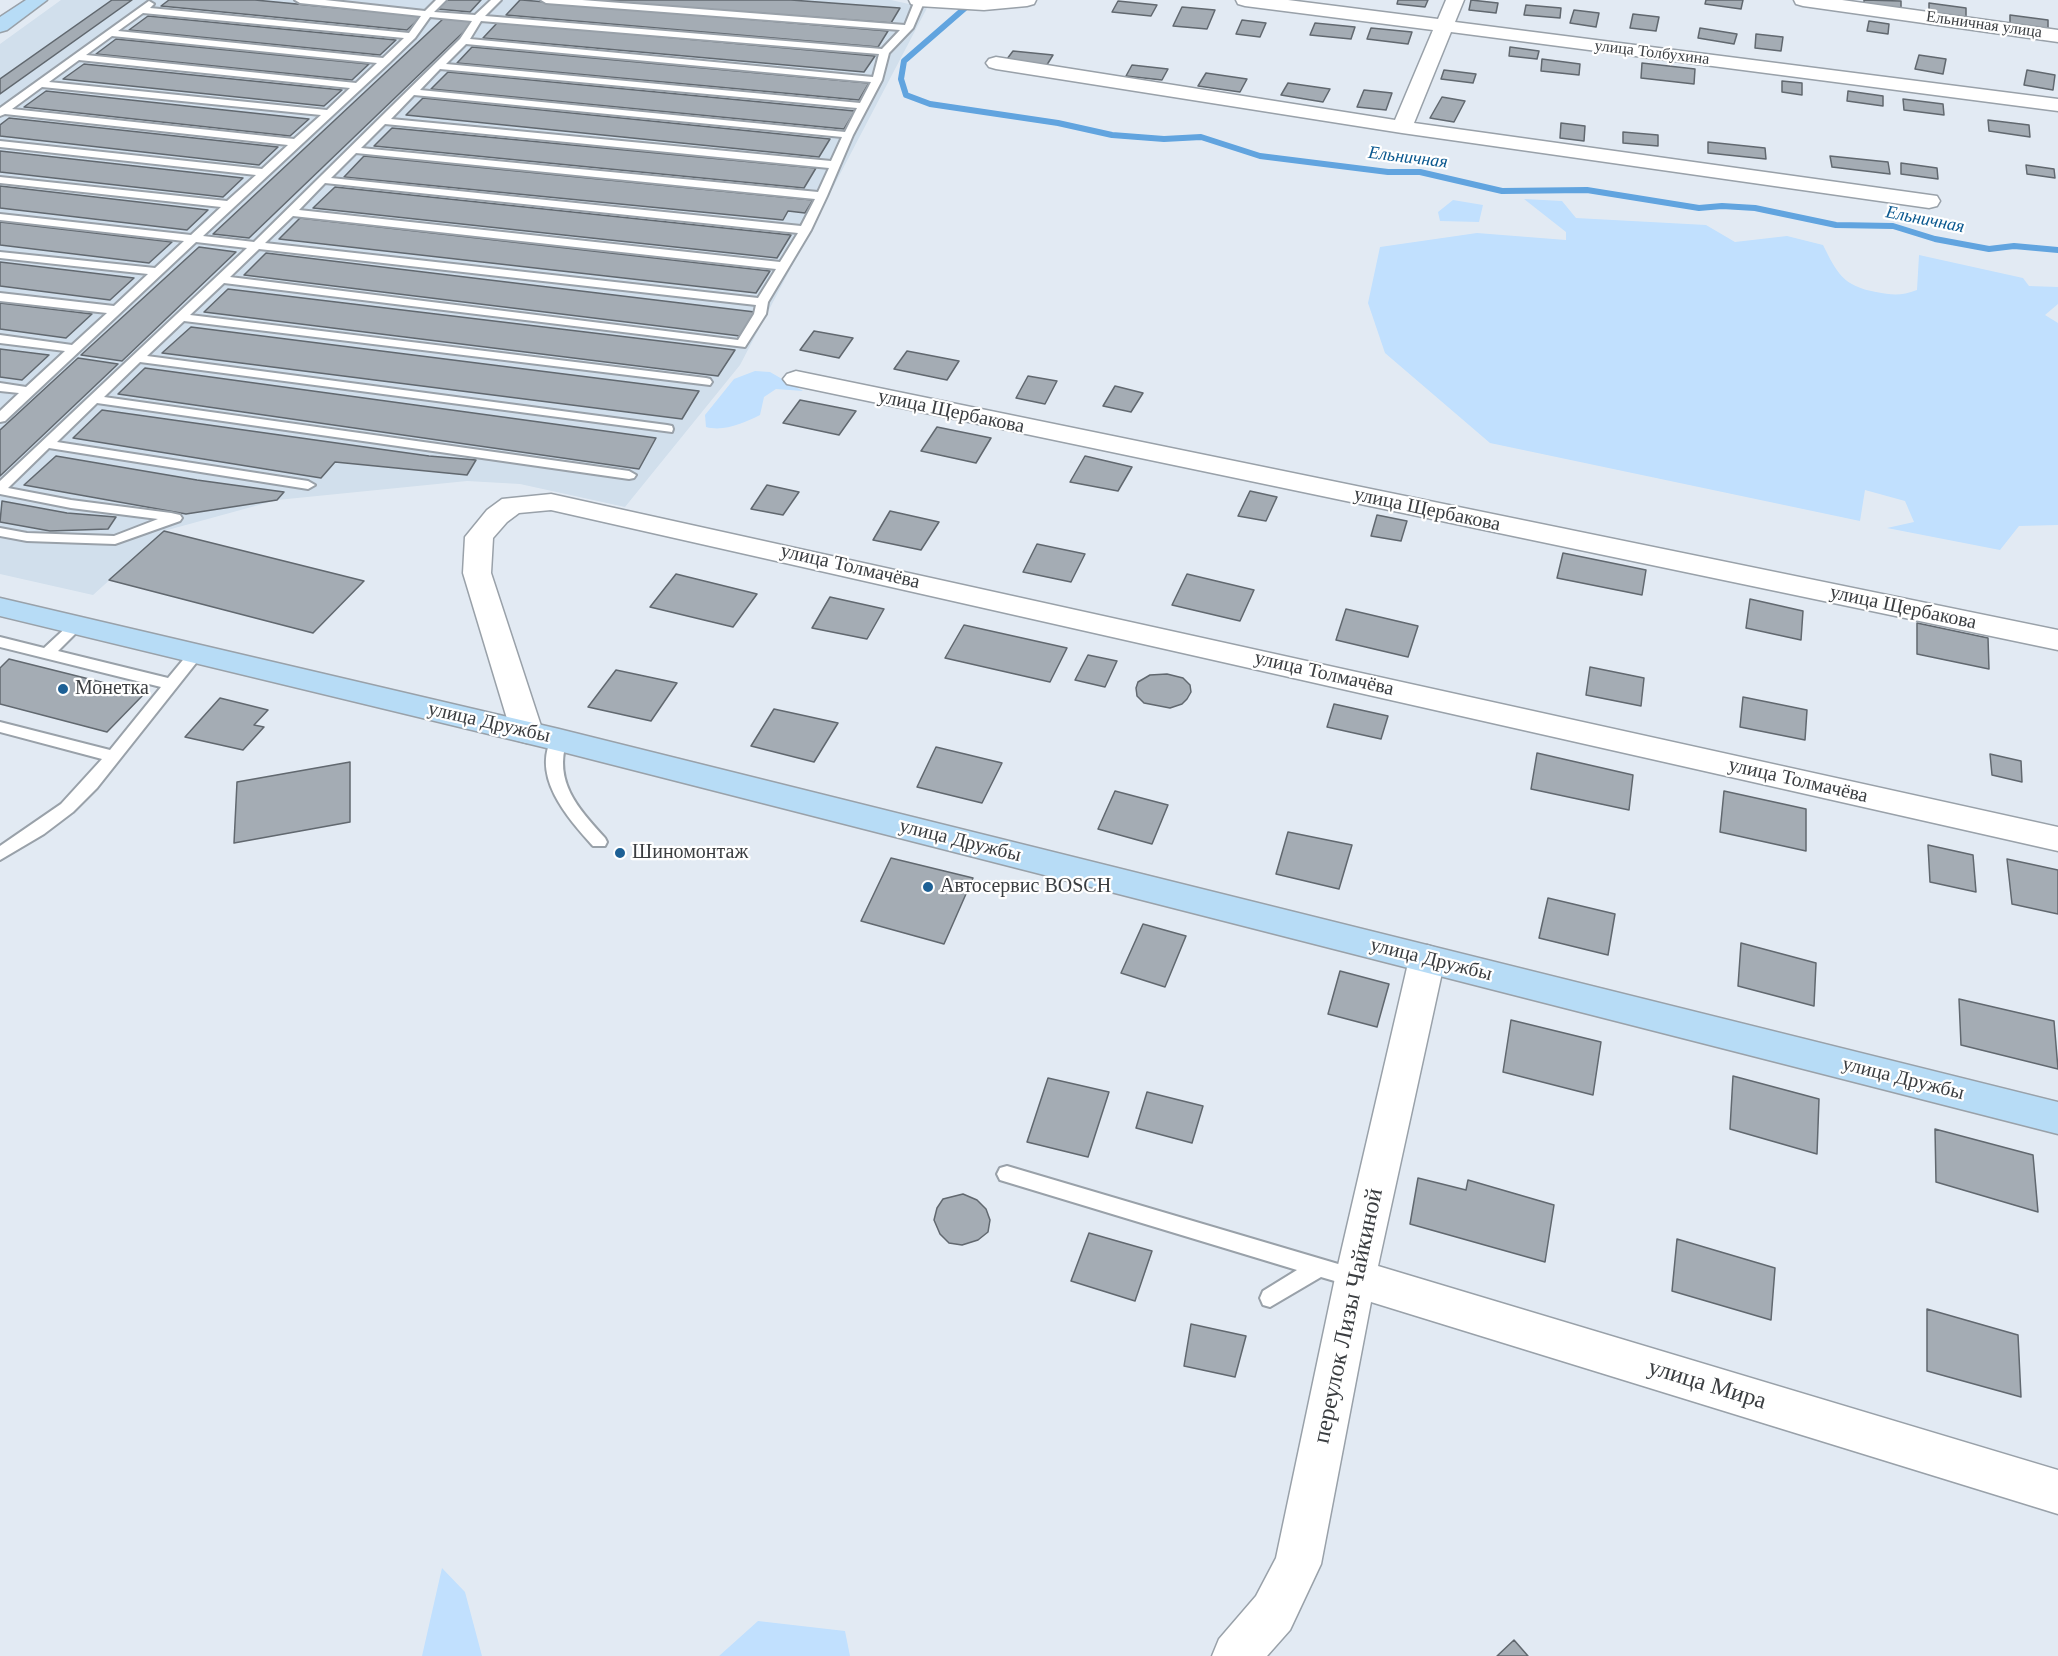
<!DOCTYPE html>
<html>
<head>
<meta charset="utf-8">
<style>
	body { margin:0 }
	canvas { display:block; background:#e2eaf3 }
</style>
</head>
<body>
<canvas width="2058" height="1656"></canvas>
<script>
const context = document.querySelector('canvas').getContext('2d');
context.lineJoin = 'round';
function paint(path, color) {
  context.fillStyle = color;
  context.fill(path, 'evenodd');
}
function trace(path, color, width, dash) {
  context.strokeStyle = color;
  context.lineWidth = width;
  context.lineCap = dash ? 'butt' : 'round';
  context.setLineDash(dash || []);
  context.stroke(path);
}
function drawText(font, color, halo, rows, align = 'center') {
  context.font = font + ' Georgia,serif';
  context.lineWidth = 4.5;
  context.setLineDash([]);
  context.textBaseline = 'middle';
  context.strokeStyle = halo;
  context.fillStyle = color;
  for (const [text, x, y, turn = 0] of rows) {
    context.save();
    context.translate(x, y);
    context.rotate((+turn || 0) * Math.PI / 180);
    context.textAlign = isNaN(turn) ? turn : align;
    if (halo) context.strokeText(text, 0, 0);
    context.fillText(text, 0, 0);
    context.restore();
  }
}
paint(new Path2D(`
	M 61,0 L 891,0 L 927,8 L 740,365 L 625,507 L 520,484 L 467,481 L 277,500 L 164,531 L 93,595 L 0,574 L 0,44 Z`), '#d1dfec');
paint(new Path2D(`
	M 1524,199 L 1562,201 L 1576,218 L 1706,225 L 1735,242 L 1787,236 L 1823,245 C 1837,273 1843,286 1876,292 C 1892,295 1901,296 1917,290 L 1919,255 L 2023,278 L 2029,286 L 2058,287 L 2058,304 L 2045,315 L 2058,323 L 2058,525 L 2019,526 L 2000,550 L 1887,528 L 1914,522 L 1905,501 L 1865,490 L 1860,521 L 1490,443 L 1385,353 L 1368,303 L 1380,247 L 1477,233 L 1566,240 L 1566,232 Z
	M 1453,200 L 1483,205 L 1479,222 L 1440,221 L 1438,212 Z
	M 755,371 L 770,372 L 803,391 L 776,389 L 764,397 L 760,415 C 744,423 724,432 706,427 L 705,415 L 734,379 Z
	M 442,1568 L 465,1592 L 482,1656 L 422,1656 Z
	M 758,1621 L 845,1631 L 850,1656 L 719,1656 Z`), '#c1e0fe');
trace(new Path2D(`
	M 965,8 L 904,61 L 901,79 L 906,95 L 930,104 L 1058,123 L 1112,135 L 1164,139 L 1201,137 L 1260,156 L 1388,172 L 1420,172 L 1502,191 L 1587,190 L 1699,208 L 1722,206 L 1755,208 L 1836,225 L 1893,226 L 1935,239 L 1989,249 L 2014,246 L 2058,250`), '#61a4df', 6);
const building = new Path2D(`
	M 112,0 L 132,0 L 0,94 L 0,79 Z
	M 169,0 L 255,0 L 422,16 L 407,30 L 161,6 Z
	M 447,0 L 481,0 L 470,12 L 438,9 Z
	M 520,0 L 522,0 L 888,31 L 878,47 L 506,15 Z
	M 583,0 L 791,0 L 900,8 L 891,23 Z
	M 1398,0 L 1428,0 L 1425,7 L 1397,4 Z
	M 1471,0 L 1498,3 L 1496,13 L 1469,10 Z
	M 1706,0 L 1743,0 L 1741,9 L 1705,4 Z
	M 1864,0 L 1901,1 L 1901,10 L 1864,5 Z
	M 1118,1 L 1157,5 L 1151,16 L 1112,12 Z
	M 1929,3 L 1966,8 L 1966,18 L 1929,13 Z
	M 1526,5 L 1561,8 L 1560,18 L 1524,15 Z
	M 1182,7 L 1215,10 L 1207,29 L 1173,26 Z
	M 1574,10 L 1599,13 L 1596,27 L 1570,23 Z
	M 1633,14 L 1659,17 L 1656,31 L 1630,28 Z
	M 2010,15 L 2048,20 L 2048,30 L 2010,25 Z
	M 148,16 L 396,40 L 380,55 L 129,30 Z
	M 444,18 L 475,21 L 249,238 L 213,234 Z
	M 1242,20 L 1266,23 L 1260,37 L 1236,34 Z
	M 1869,21 L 1889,24 L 1888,34 L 1867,31 Z
	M 498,22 L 875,56 L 864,72 L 483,38 Z
	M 1315,23 L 1355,27 L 1351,39 L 1310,35 Z
	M 1371,28 L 1412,32 L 1408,44 L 1367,39 Z
	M 1700,28 L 1737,34 L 1734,44 L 1698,38 Z
	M 1756,34 L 1783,37 L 1781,51 L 1755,48 Z
	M 116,39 L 369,64 L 352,80 L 96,54 Z
	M 472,47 L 869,83 L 859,100 L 457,63 Z
	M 1510,47 L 1539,51 L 1537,59 L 1509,56 Z
	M 1013,51 L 1053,55 L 1045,68 L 1004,63 Z
	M 1919,55 L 1946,59 L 1943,74 L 1915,69 Z
	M 1542,59 L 1580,64 L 1579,75 L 1541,71 Z
	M 1642,63 L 1695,69 L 1694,84 L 1641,78 Z
	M 84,64 L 342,90 L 324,106 L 63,79 Z
	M 1132,65 L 1168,69 L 1162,80 L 1126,76 Z
	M 1444,70 L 1476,74 L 1473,83 L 1441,79 Z
	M 2027,70 L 2055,75 L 2053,90 L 2024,85 Z
	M 448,72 L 855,111 L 844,129 L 431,89 Z
	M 1206,73 L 1247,79 L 1240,92 L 1198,86 Z
	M 1782,81 L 1802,83 L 1802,95 L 1782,92 Z
	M 1288,83 L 1330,89 L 1323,102 L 1281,95 Z
	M 1364,90 L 1392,93 L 1386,110 L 1357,107 Z
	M 46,91 L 309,119 L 290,136 L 24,107 Z
	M 1848,91 L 1883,96 L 1883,106 L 1847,101 Z
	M 1442,97 L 1465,101 L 1454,122 L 1430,118 Z
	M 423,98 L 830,139 L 819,157 L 406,115 Z
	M 1903,99 L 1943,104 L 1944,115 L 1904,110 Z
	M 9,118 L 278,147 L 259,165 L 0,136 L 0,125 Z
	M 1988,120 L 2029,125 L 2030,137 L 1989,131 Z
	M 1561,123 L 1585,126 L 1584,141 L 1560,138 Z
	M 392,128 L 816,168 L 804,188 L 374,146 Z
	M 1623,132 L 1658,135 L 1658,146 L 1623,143 Z
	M 1708,142 L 1765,148 L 1766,159 L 1708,153 Z
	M 0,151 L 243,178 L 223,197 L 0,172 Z
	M 364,156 L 813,200 L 805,213 L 788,211 L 783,220 L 344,177 Z
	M 1830,156 L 1888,162 L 1890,174 L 1832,167 Z
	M 1901,163 L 1937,168 L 1938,179 L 1901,174 Z
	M 2026,165 L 2054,169 L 2055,178 L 2027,174 Z
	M 0,186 L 208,210 L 187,230 L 0,208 Z
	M 335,187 L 791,235 L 777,258 L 313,208 Z
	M 300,218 L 770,271 L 756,293 L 279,239 Z
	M 0,222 L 172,242 L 149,263 L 0,245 Z
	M 199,247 L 236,252 L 122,361 L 81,355 Z
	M 266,253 L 755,312 L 740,336 L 244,275 Z
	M 0,262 L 134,278 L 110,300 L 0,286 Z
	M 228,289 L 735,350 L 718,376 L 204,312 Z
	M 0,303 L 92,314 L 66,338 L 0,329 Z
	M 191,327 L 699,391 L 682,419 L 162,353 Z
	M 814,331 L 853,338 L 839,358 L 800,350 Z
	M 0,349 L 49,355 L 22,380 L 0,377 Z
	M 907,351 L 959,361 L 947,380 L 894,369 Z
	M 78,358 L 118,364 L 0,476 L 0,430 Z
	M 145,368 L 656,438 L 639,469 L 118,394 Z
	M 1028,376 L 1057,381 L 1045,404 L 1016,398 Z
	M 1115,386 L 1143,393 L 1131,412 L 1103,406 Z
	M 800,400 L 856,411 L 839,435 L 783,423 Z
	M 102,410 L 429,456 L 476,460 L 467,475 L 335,462 L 321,478 L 73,438 Z
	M 937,427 L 991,438 L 976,463 L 921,451 Z
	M 56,456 L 197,480 L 284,492 L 277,500 L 186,514 L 24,485 Z
	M 1085,456 L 1132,467 L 1118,491 L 1070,482 Z
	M 767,485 L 799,492 L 783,515 L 751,509 Z
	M 1250,491 L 1277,497 L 1266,521 L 1238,516 Z
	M 2,501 L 67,513 L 116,517 L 108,529 L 50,531 L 0,522 Z
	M 890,511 L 939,522 L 921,550 L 873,540 Z
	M 1377,515 L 1407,521 L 1401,541 L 1371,536 Z
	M 164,531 L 364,581 L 313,633 L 109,580 Z
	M 1037,544 L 1085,554 L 1071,582 L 1023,572 Z
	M 1563,553 L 1646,570 L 1642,595 L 1557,578 Z
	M 676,574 L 757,594 L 733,627 L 650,607 Z
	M 1187,574 L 1254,590 L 1240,621 L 1172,605 Z
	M 830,597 L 884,609 L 867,639 L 812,628 Z
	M 1750,599 L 1803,611 L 1801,640 L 1746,628 Z
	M 1346,609 L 1418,626 L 1408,657 L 1336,640 Z
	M 1917,623 L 1988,638 L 1989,669 L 1917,654 Z
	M 964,625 L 1067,648 L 1050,682 L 945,658 Z
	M 1088,655 L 1117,661 L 1105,687 L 1075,680 Z
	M 9,659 L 145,693 L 107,732 L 0,704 L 0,668 Z
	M 1590,667 L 1644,678 L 1641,706 L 1586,695 Z
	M 616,670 L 677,683 L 651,721 L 588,707 Z
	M 1167,674 L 1183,678 L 1190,685 L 1191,692 L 1187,699 L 1182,704 L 1170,708 L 1144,703 L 1137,696 L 1136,688 L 1138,682 L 1150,675 Z
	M 1743,697 L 1807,710 L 1805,740 L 1740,727 Z
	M 220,698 L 268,710 L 254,725 L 264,727 L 243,750 L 185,737 Z
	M 1334,704 L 1388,716 L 1381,739 L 1327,727 Z
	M 774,709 L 838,723 L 814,762 L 751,746 Z
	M 936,747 L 1002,763 L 982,803 L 917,787 Z
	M 1537,753 L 1633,775 L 1629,810 L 1531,789 Z
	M 1990,754 L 2021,761 L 2022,782 L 1992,775 Z
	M 350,762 L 350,822 L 234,843 L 237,782 Z
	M 1115,791 L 1168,805 L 1152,844 L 1098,829 Z
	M 1724,791 L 1806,809 L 1806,851 L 1720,832 Z
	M 1288,832 L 1352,845 L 1339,889 L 1276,874 Z
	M 1928,845 L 1973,855 L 1976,892 L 1930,882 Z
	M 891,858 L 973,878 L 944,944 L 861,921 Z
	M 2007,859 L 2058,870 L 2058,914 L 2012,904 Z
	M 1548,898 L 1615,914 L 1608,955 L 1539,938 Z
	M 1143,924 L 1186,936 L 1165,987 L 1121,973 Z
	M 1741,943 L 1816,963 L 1814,1006 L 1738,986 Z
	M 1340,971 L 1389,984 L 1377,1027 L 1328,1014 Z
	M 1959,999 L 2054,1021 L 2058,1069 L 1961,1045 Z
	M 1511,1020 L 1601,1042 L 1593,1095 L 1503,1072 Z
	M 1733,1076 L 1819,1099 L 1817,1154 L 1730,1129 Z
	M 1048,1078 L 1109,1092 L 1088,1157 L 1027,1142 Z
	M 1147,1092 L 1203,1106 L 1192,1143 L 1136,1128 Z
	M 1935,1129 L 2033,1155 L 2038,1212 L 1936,1182 Z
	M 1418,1178 L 1466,1190 L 1468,1180 L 1554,1205 L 1545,1262 L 1410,1224 Z
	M 963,1194 L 977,1200 L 986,1209 L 990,1220 L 988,1232 L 978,1240 L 962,1245 L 949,1243 L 940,1234 L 934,1220 L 937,1208 L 943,1199 Z
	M 1089,1233 L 1152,1251 L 1135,1301 L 1071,1281 Z
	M 1677,1239 L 1775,1268 L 1771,1320 L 1672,1291 Z
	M 1927,1309 L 2018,1335 L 2021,1397 L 1927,1371 Z
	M 1191,1324 L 1246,1336 L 1235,1377 L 1184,1366 Z
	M 1514,1640 L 1528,1656 L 1497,1656 Z`);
paint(building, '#a4acb4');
trace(building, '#61686f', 1.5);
const lane = new Path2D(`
	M 295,0 L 325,0 L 425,11 L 436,0 L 446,0 L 434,12 L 475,15 L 491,0 L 501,0 L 485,16 L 882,49 L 900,30 L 546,3 L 541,0 L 582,0 L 905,25 L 915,0 L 925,0 L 913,28 L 889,53 L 882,80 L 853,135 L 827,196 L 811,230 L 768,302 L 766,314 L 745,347 L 224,283 L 190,315 L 706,378 L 710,379 L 712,382 L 710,385 L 184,321 L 147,356 L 667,425 L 672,426 L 673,429 L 672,432 L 140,362 L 104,397 L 629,471 L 636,475 L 634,478 L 629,479 L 97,403 L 57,442 L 308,481 L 315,485 L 308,489 L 49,448 L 8,488 L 71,500 L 171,513 L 180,515 L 182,518 L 180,521 L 115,544 L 27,541 L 0,536 L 0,528 L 27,533 L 114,536 L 158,519 L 71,508 L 0,494 L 0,481 L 247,248 L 196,242 L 5,421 L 0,422 L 0,411 L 19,393 L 0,391 L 0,383 L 26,387 L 65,351 L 0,343 L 0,335 L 72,345 L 107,313 L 0,301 L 0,293 L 114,306 L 148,274 L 0,258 L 0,252 L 155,268 L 184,241 L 0,220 L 0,214 L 191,235 L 221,207 L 0,183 L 0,177 L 227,201 L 256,175 L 0,147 L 0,141 L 262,169 L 288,145 L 5,114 L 0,116 L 0,108 L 149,1 L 154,4 L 150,8 L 409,33 L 421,16 L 300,3 ZM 143,13 L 404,38 L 383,58 L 118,31 ZM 430,17 L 472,21 L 460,39 L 254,242 L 203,236 L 389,63 L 415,38 ZM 481,21 L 879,54 L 873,77 L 470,39 ZM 112,36 L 377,63 L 356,83 L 86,55 ZM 466,44 L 871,82 L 860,103 L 446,64 ZM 79,60 L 350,88 L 327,110 L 49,82 ZM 440,69 L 857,108 L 845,132 L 420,90 ZM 42,87 L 321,115 L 294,139 L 12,109 ZM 414,95 L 842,137 L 831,161 L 391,119 ZM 385,124 L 829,168 L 818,192 L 361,148 ZM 356,153 L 815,199 L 801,226 L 331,178 ZM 325,183 L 798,233 L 780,262 L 299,210 ZM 293,216 L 776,269 L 758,298 L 265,243 ZM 259,249 L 756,305 L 754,314 L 738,340 L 230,277 Z
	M 77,620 L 84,625 L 58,651 L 168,678 L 192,649 L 197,648 L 204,653 L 97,788 L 73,812 L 44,834 L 0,860 L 0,846 L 61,804 L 102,759 L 0,732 L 0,722 L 110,750 L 161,687 L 0,647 L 0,637 L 44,648 L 72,622 Z
	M 559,735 L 565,736 L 567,740 C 553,782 578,808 605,838 L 607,842 L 605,846 L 593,846 C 568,818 530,776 553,736 Z
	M 1007,1166 L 1355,1269 L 1362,1271 L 1365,1278 L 1362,1285 L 1355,1287 L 1321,1277 L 1270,1307 L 1263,1305 L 1260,1298 L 1263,1291 L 1297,1270 L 1000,1180 L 997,1174 L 1000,1168 Z`);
const street = new Path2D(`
	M 909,0 L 1036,0 L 1034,4 L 1027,6 L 984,10 L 918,6 L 911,4 Z
	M 1236,0 L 1288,0 L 1438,19 L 1446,0 L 1464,0 L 1455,22 L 2058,99 L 2058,111 L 1451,32 L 1414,123 L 1937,196 L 1940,201 L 1937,206 L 1929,208 L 1402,133 L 996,69 L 989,67 L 986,63 L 989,59 L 996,57 L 1395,120 L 1433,30 L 1245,6 L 1238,4 Z
	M 1794,0 L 1842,0 L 2058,30 L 2058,42 L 1803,6 L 1796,4 Z
	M 796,371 L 2058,630 L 2058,650 L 787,384 L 783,379 L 787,374 Z
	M 551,494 L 2058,827 L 2058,851 L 551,510 L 519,513 L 507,522 L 493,538 L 491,573 L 543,732 L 538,740 L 527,743 L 516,740 L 511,732 L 463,573 L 465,537 L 487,510 L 502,499 Z
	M 1427,945 L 1439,949 L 1445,959 L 1378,1266 L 2058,1470 L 2058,1514 L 1371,1302 L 1321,1564 L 1290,1630 L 1267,1656 L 1212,1656 L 1219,1639 L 1256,1596 L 1276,1558 L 1335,1278 L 1409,959 L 1415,949 Z`);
const secondary = new Path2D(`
	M 26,0 L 47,0 L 7,30 L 0,32 L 0,17 Z
	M 0,598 L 559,729 L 2058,1102 L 2058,1134 L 559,751 L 0,616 Z`);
trace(lane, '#99a1a9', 4);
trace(street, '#99a1a9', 3);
trace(secondary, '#99a1a9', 3);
paint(lane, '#fff');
paint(street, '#fff');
paint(secondary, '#b7dcf6');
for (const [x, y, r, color] of [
	[63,689,6,"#1d6095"],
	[620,853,6,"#1d6095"],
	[928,887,6,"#1d6095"]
]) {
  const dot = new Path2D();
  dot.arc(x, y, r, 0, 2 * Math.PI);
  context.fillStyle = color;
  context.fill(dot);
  trace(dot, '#fff', 2);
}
drawText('16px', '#3a3d40', '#fff', [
	["Ельничная улица",1984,25,8],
	["улица Толбухина",1652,53,7]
]);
drawText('italic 18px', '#0a588f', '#fff', [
	["Ельничная",1408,158,7],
	["Ельничная",1925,220,11]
]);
drawText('20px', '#3a3d40', '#fff', [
	["улица Щербакова",951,412,12],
	["улица Щербакова",1427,510,12],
	["улица Толмачёва",850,567,13],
	["улица Щербакова",1903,608,12],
	["улица Толмачёва",1324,674,13],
	["улица Дружбы",489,723,13],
	["улица Толмачёва",1798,781,13],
	["улица Дружбы",960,841,14],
	["улица Дружбы",1431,960,14],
	["улица Дружбы",1903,1079,14]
]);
drawText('20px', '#3a3d40', '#fff', [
	["Монетка",75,689],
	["Шиномонтаж",632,853],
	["Автосервис BOSCH",940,887]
], 'left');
drawText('24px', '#3a3d40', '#fff', [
	["переулок Лизы Чайкиной",1349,1316,-78],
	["улица Мира",1707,1385,17]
]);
</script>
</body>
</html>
